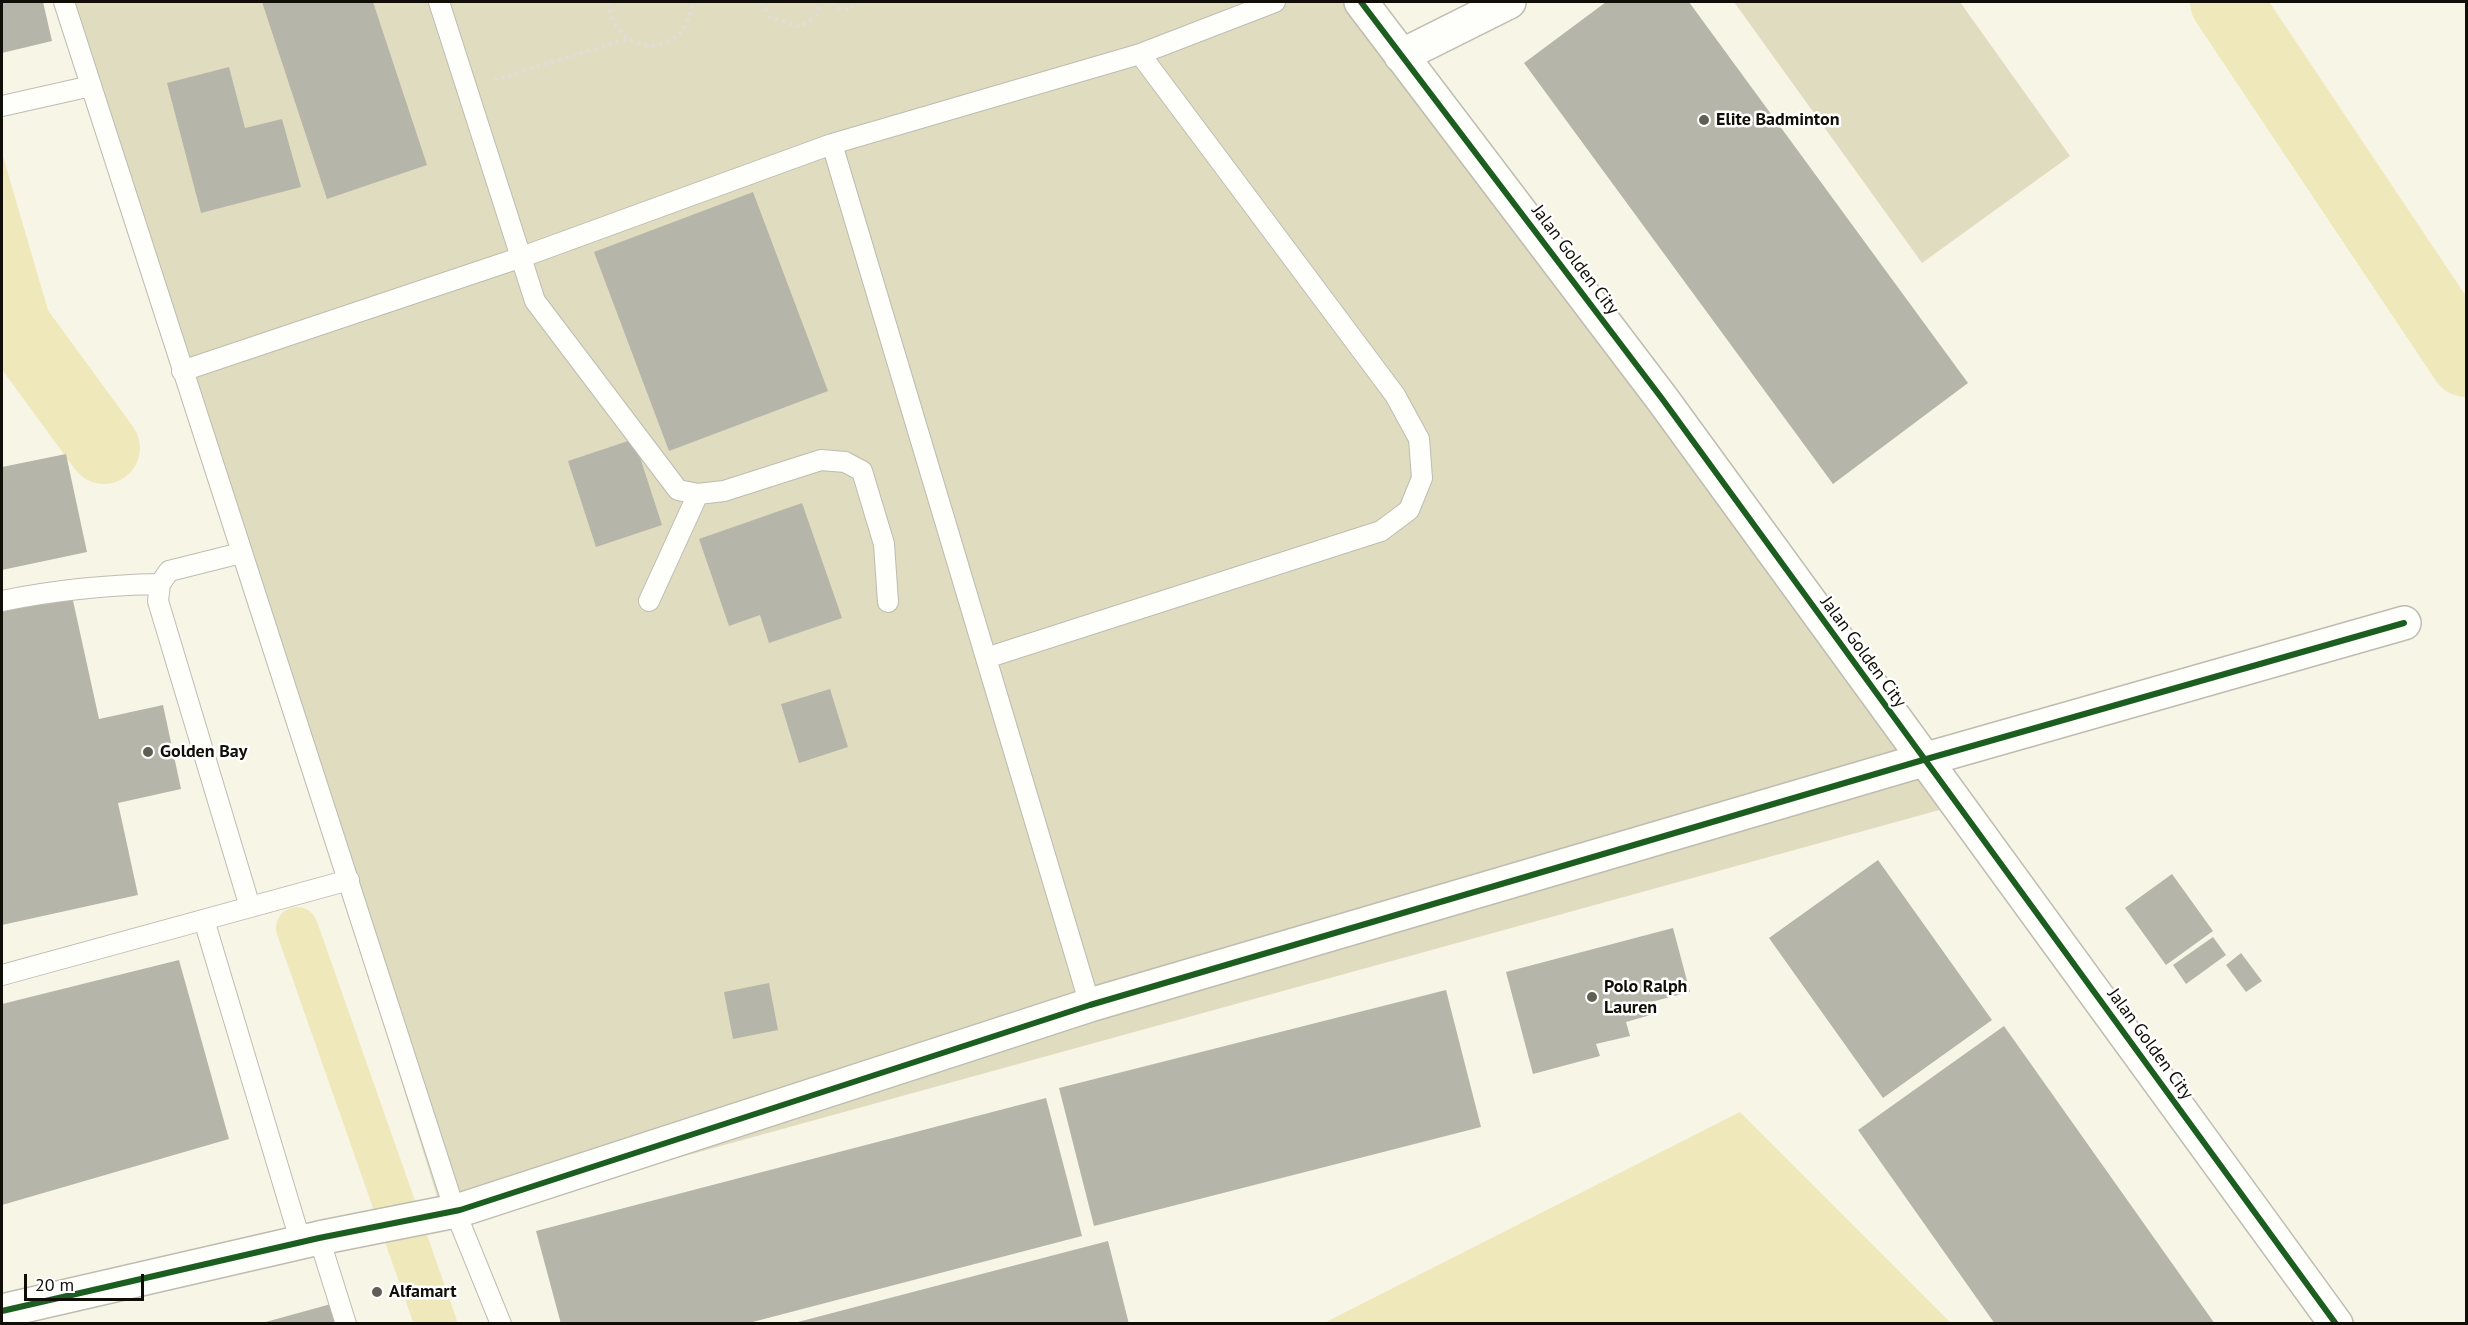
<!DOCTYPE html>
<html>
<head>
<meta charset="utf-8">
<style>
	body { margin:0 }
	#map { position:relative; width:2468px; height:1325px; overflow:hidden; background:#f7f5e6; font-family:"PT Sans",sans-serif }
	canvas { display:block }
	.frame { position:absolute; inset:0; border:3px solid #100e06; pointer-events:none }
	.scale { position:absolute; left:24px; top:1274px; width:120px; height:27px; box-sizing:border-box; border:3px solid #100e06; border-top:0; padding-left:8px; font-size:18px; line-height:21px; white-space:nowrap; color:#100e06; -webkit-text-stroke:4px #fff; paint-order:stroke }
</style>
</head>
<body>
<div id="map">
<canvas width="2468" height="1325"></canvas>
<div class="frame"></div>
<div class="scale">20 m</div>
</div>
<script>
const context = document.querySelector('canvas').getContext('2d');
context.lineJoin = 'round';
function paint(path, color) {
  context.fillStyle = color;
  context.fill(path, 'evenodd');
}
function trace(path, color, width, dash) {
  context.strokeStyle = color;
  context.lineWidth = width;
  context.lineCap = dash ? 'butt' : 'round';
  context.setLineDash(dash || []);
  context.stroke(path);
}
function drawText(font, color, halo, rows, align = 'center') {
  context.font = font + ' "PT Sans",sans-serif';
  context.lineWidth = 5;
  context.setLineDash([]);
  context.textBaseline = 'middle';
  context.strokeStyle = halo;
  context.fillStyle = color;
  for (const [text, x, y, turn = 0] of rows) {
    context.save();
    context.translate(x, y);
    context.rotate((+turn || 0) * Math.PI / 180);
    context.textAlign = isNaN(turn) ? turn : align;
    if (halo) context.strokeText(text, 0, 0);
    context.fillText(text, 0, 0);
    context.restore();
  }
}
paint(new Path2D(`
	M 67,2 L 1351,2 L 1943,809 L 445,1222 Z
	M 1734,2 L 1960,2 L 2070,156 L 1922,263 Z`), '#dfdcc0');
paint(new Path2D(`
	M 2,153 L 67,375 L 110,440 L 85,457 L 2,355 Z
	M 1740,1112 L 1951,1323 L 1324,1323 Z`), '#efe8bb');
trace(new Path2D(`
	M 297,928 L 436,1324`), '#efe8bb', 42);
trace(new Path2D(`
	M 2226,2 L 2466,361
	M 2,291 L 9,318 L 104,448`), '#efe8bb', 72);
paint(new Path2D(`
	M 2,2 L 43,2 L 52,41 L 2,53 Z
	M 262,2 L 373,2 L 427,165 L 327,199 Z
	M 1606,2 L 1689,2 L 1968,383 L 1833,484 L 1524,63 Z
	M 229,67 L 245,128 L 282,119 L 301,187 L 201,213 L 167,83 Z
	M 753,192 L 828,391 L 669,451 L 594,252 Z
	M 634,439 L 662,525 L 596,547 L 568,461 Z
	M 66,454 L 87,552 L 2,570 L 2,467 Z
	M 802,503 L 842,618 L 769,643 L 760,615 L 729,626 L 699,539 Z
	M 72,596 L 99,719 L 163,705 L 181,789 L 118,803 L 138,895 L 2,925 L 2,612 Z
	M 830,689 L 848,747 L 799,763 L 781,704 Z
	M 1878,860 L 1992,1020 L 1883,1098 L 1769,938 Z
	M 2172,874 L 2213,931 L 2166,965 L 2125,908 Z
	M 1673,928 L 1690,992 L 1651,1002 L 1654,1014 L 1626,1022 L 1630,1036 L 1596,1044 L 1600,1056 L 1533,1074 L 1506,972 Z
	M 2213,937 L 2226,955 L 2186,984 L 2173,965 Z
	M 2241,953 L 2262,981 L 2246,992 L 2226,965 Z
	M 179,960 L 229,1139 L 2,1205 L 2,1004 Z
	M 769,983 L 778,1030 L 733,1039 L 724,992 Z
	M 1446,990 L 1481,1127 L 1094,1226 L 1059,1088 Z
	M 2004,1026 L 2215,1324 L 1995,1324 L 1858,1130 Z
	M 1046,1098 L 1082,1236 L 745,1324 L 561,1324 L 536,1231 Z
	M 1108,1241 L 1129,1324 L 794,1324 L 794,1323 Z
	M 331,1304 L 337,1324 L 262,1324 L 262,1323 Z`), '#b6b5a9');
const lane = new Path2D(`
	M 64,2 L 455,1211 L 501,1324
	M 439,2 L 535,301 L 678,490 L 698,494 L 724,491 L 821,460 L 845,462 L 862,471 L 884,544 L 888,602
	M 2,106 L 91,86
	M 832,144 L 1090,1005
	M 182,371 L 522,257 L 832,144 L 1140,54 L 1275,2
	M 241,553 L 169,571 L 160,584 L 158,601 L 250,907
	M 2,601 C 55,590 106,585 160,584
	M 649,601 L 698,494
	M 986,658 L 1381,531 L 1409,510 L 1422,478 L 1419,439 L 1395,395 L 1140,54
	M 204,920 L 301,1243
	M 2,975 L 349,880
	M 319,1238 L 346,1324`);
const street = new Path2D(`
	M 1361,2 L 1663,400 L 2336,1324
	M 1401,56 L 1509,2
	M 2,1311 L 319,1238 L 460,1210 L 1090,1005 L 1923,760 L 2404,623`);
trace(lane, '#bebcb1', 22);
trace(street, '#bebcb1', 36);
trace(new Path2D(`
	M 609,2 C 614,60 689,60 692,2
	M 762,2 L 770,17 L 800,27 L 816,16 L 820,2
	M 834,2 L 837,8 L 851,9 L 856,2
	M 494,80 L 627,39`), '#deddd8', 4, [3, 4.5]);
trace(lane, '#fefefb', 20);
trace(street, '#fefefb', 33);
trace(new Path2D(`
	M 1361,2 L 1663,400 L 2336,1324
	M 2,1311 L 319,1238 L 460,1210 L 1090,1005 L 1923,760 L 2404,623`), '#1b5e20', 6);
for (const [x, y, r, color] of [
	[1704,120,6,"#615f54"],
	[148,752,6,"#615f54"],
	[1592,997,6,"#615f54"],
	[377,1292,6,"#615f54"]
]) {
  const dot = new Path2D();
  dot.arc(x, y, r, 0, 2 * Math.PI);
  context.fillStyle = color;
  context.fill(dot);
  trace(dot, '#fff', 2);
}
drawText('bold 18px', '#100e06', '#fff', [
	["Elite Badminton",1716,120],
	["Golden Bay",160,752],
	["Polo Ralph",1604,987],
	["Lauren",1604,1008],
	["Alfamart",389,1292]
], 'left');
drawText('18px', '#100e06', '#fff', [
	["Jalan Golden City",1575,260,53],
	["Jalan Golden City",1863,652,54],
	["Jalan Golden City",2150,1044,54]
]);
</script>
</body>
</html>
